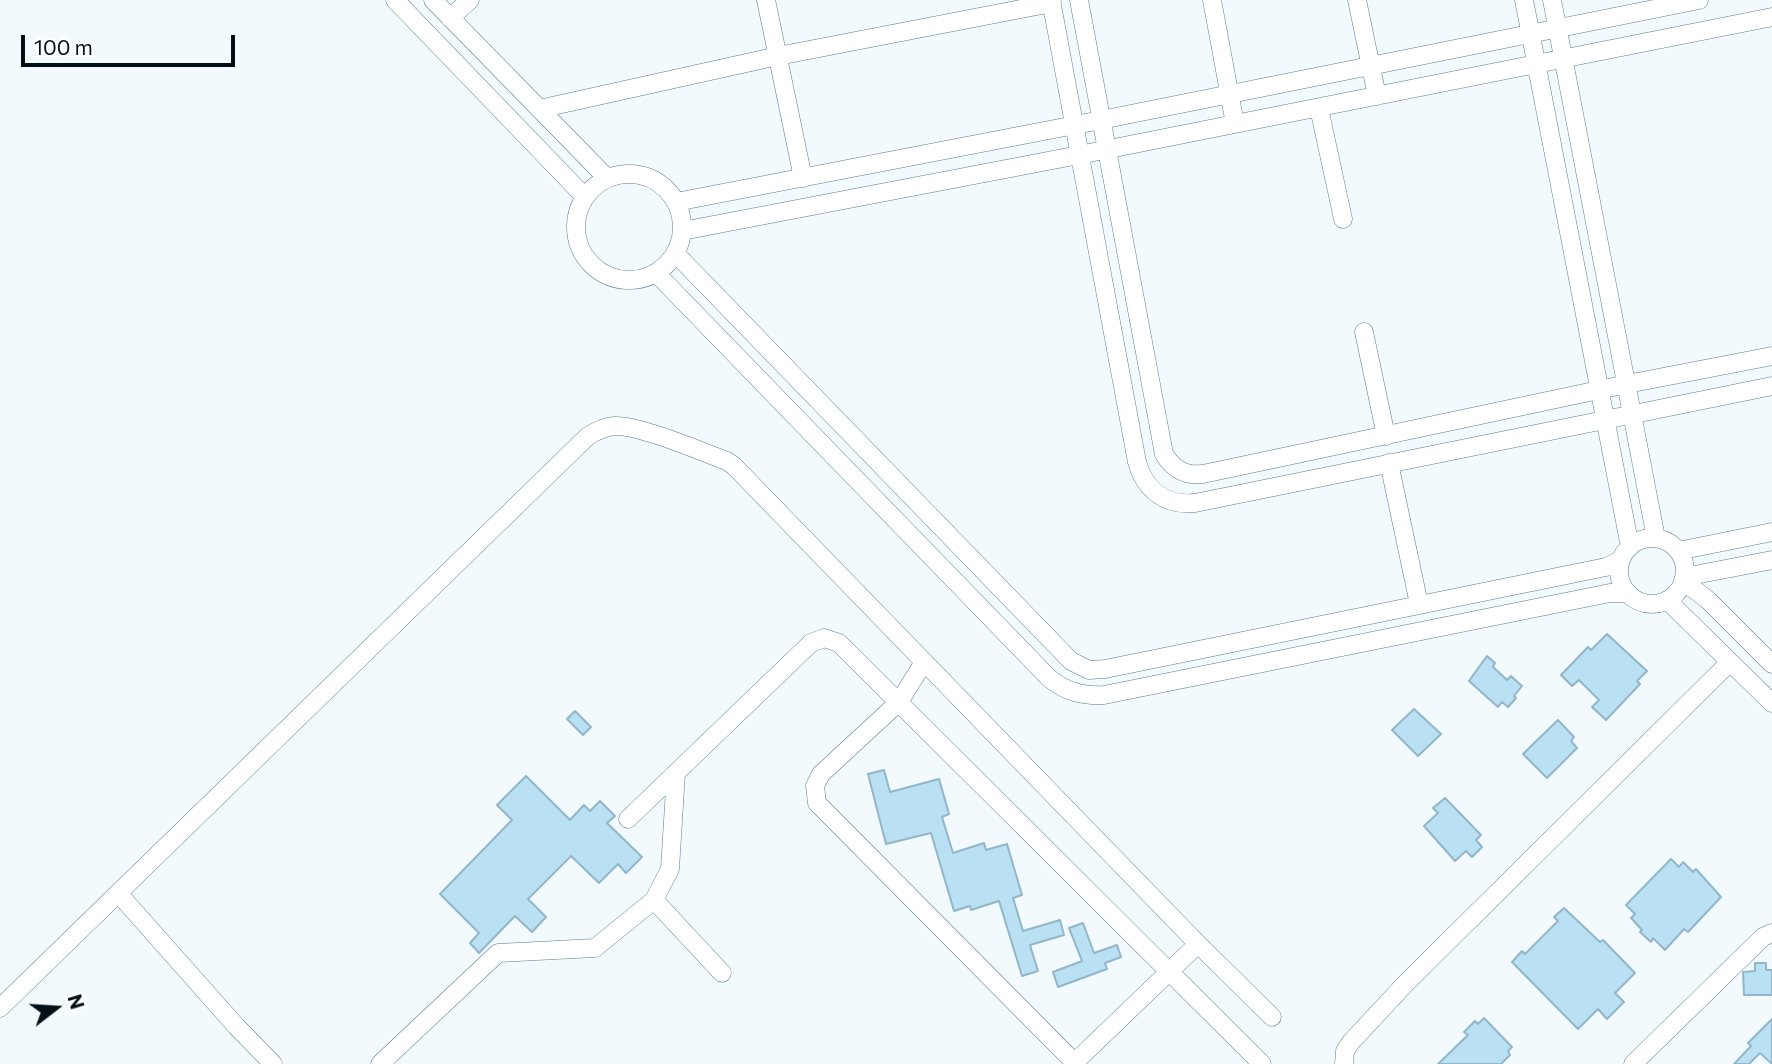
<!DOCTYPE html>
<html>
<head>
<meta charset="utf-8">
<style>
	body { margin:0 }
	#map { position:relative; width:1772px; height:1064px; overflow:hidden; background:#f3fafe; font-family:Commissioner,sans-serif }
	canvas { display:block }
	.north { position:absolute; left:21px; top:973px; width:70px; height:70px; -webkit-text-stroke:5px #fff; paint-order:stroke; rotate:73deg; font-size:19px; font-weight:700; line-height:28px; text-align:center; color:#041017 }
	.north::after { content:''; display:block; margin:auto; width:24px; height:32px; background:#041017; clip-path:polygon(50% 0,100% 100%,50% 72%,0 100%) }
	.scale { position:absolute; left:21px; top:35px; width:214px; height:32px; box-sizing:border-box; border:4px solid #041017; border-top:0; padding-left:9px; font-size:21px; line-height:24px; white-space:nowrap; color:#041017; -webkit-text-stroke:5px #fff; paint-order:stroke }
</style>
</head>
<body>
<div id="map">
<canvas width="1772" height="1064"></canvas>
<div class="north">N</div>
<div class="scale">100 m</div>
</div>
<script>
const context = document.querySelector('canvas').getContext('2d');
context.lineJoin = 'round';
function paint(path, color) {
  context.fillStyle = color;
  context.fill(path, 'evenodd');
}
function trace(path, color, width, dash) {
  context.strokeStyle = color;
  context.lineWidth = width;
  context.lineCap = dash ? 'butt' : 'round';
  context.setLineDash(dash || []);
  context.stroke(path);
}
const building = new Path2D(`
	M 1607,634 L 1647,671 L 1637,681 L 1640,684 L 1606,720 L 1592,707 L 1599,700 L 1579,680 L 1572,686 L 1561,675 L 1588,647 L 1591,650 Z
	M 1487,656 L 1495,663 L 1493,667 L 1507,680 L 1511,676 L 1522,686 L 1514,696 L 1516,698 L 1508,707 L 1502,702 L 1498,707 L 1469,681 Z
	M 1414,709 L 1441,734 L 1418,756 L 1392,730 Z
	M 575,711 L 591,727 L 583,735 L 567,719 Z
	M 1558,720 L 1574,737 L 1571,741 L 1577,748 L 1547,778 L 1523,754 Z
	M 884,770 L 890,792 L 939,779 L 949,814 L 942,817 L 953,853 L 984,843 L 986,850 L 1007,844 L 1022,895 L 1013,898 L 1023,931 L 1060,920 L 1064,935 L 1030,945 L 1038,971 L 1022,976 L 999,901 L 971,910 L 970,906 L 954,911 L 931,833 L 886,844 L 868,774 Z
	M 526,776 L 570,820 L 584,805 L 590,811 L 600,801 L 615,816 L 607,823 L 642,857 L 626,873 L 618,864 L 599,883 L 571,856 L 528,899 L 546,917 L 532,932 L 515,916 L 479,953 L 470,943 L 479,933 L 440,894 L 512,820 L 497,805 Z
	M 1445,798 L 1481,835 L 1476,840 L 1482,847 L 1472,857 L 1466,851 L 1455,861 L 1424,826 L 1438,813 L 1433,808 Z
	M 1671,859 L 1679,867 L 1683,862 L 1693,872 L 1696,869 L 1721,897 L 1688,932 L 1684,929 L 1665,950 L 1653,938 L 1651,942 L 1640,932 L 1642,930 L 1631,918 L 1635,914 L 1626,905 Z
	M 1564,908 L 1600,942 L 1603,940 L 1635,973 L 1615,993 L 1624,1002 L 1607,1019 L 1598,1009 L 1578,1029 L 1512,962 L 1522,951 L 1525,954 L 1558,921 L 1554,917 Z
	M 1083,923 L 1094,953 L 1117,945 L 1121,957 L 1105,963 L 1107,969 L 1058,987 L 1053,972 L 1082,961 L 1069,928 Z
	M 1755,963 L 1766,963 L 1766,970 L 1772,970 L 1772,995 L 1744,995 L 1743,972 L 1755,971 Z
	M 1484,1018 L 1512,1047 L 1508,1051 L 1510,1055 L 1501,1064 L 1438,1064 L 1468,1035 L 1464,1032 L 1475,1021 L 1478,1024 Z
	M 1772,1019 L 1772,1064 L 1760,1053 L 1749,1064 L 1734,1064 L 1751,1046 L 1748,1043 Z`);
paint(building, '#bae0f4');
trace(building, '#92b6c9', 2);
const minor = new Path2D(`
	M 395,0 L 585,197
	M 433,0 L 607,178
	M 766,0 L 803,178
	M 1051,0 L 1137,462 C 1145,490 1165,506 1195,503 L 1772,386
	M 1079,0 L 1164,454 C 1173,469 1185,476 1203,474 L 1627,384 L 1772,356
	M 1212,0 L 1235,124
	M 1357,0 L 1377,96
	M 1524,0 L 1630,547
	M 1552,0 L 1656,538
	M 450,18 L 470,0
	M 1319,108 L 1343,219
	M 539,109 L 778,56 L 1052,3
	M576 227a53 53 0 1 1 106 0a53 53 0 1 1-106 0Z
	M 676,202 L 1101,120 L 1699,0
	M 682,231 L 1079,155 L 1772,17
	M 675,253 L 1071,661 L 1089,670 L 1105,669 L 1606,567 L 1621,560
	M 656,273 L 1049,678 C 1066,692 1083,696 1104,695 L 1610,593 L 1628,593
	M 1364,332 L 1386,436
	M 1389,463 L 1419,604
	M1619 571a33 33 0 1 1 66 0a33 33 0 1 1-66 0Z
	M 1678,551 L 1772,532
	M 1684,577 L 1772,560
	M 1683,581 L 1708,600 L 1772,664
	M 1667,600 L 1772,703
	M 924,662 L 899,702 L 821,774 L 815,786 L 817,803 L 1075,1063
	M 628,819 L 811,643 L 824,638 L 839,643 L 1262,1064
	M 118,893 L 236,1026 L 273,1064
	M 654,900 L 722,973
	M 0,1008 L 588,436 C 596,431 604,427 614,426 C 637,424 702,452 727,461 L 734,466 L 1198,944 L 1272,1017
	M 380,1064 L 498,953 L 595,948 L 654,900 L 670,869 L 676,773
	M 1073,1064 L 1198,944
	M 1344,1064 L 1345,1051 L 1351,1042 L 1406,983 L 1730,662
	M 1633,1064 L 1763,937 L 1772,933`);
trace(minor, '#5a7d8e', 19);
trace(minor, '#fff', 18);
</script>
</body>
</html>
